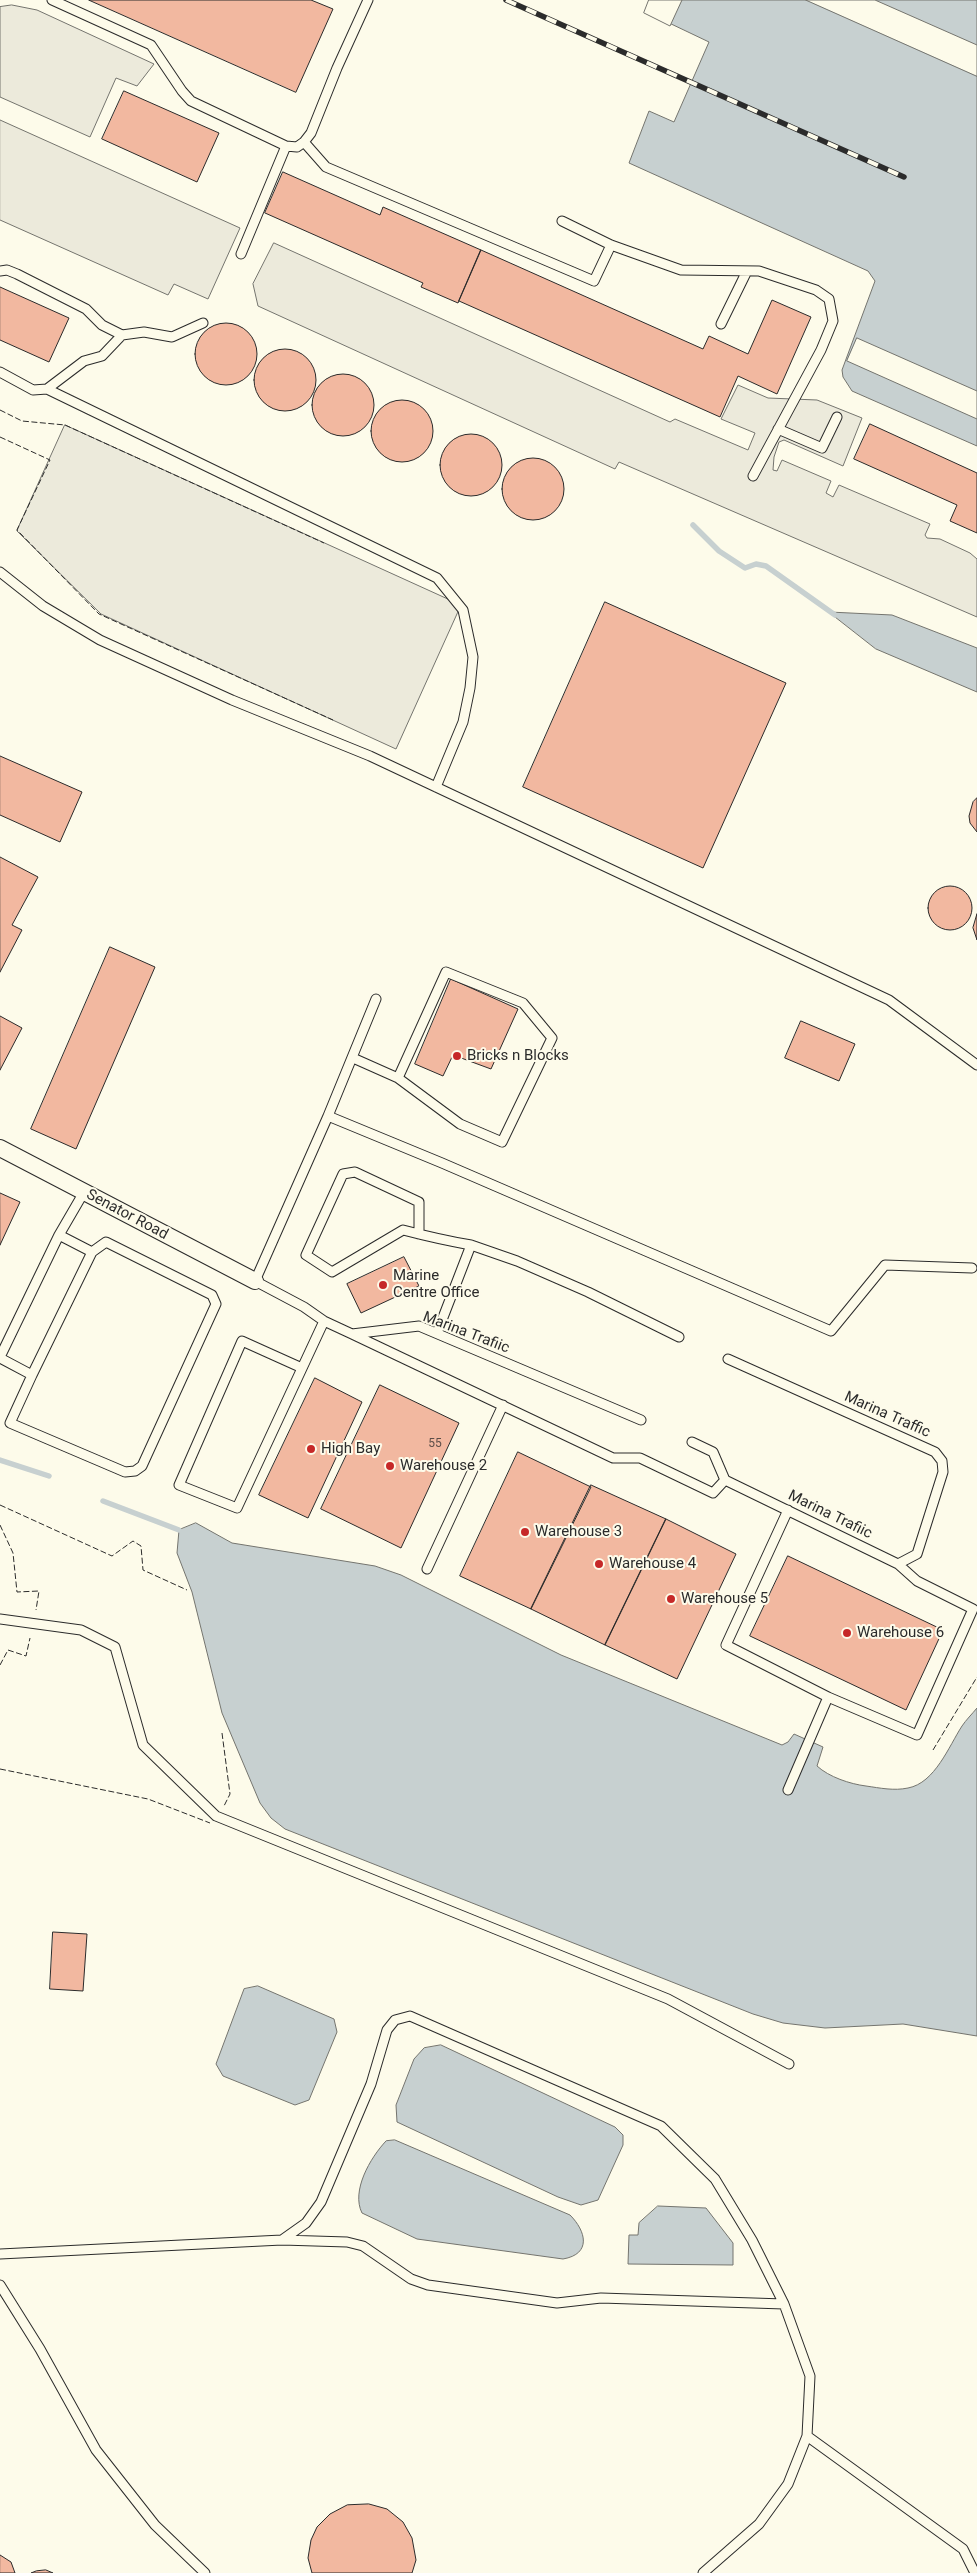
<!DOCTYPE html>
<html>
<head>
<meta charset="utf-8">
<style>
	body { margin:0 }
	canvas { display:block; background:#fdfbea }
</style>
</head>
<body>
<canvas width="977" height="2573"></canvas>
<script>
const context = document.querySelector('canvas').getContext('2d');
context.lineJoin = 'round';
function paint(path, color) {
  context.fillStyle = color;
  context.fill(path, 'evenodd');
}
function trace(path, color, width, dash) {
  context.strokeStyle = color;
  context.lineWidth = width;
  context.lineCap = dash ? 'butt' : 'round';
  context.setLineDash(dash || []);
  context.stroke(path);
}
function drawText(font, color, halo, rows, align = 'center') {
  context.font = font + ' Roboto,sans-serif';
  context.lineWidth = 4;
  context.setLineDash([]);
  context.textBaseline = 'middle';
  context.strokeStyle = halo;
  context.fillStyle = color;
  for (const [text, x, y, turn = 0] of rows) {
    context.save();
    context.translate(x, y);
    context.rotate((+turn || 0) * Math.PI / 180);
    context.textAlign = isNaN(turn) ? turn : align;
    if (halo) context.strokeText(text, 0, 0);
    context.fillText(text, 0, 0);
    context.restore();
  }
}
const parking = new Path2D(`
	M 12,5 L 37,10 L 154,64 L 137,86 L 116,78 L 90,137 L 0,97 L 0,7 Z
	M 0,120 L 240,228 L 208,299 L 174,284 L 168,295 L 0,220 Z
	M 274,243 L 670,422 L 675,419 L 748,450 L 755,433 L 721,419 L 738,385 L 768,398 L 817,400 L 862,418 L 843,466 L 784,440 L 779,442 L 774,457 L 773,470 L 777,471 L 782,460 L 831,481 L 826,493 L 833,497 L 839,485 L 930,524 L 925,535 L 927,538 L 940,539 L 970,553 L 977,559 L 977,617 L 619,462 L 615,469 L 258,306 L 253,284 Z
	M 65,425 L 461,605 L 396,749 L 101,614 L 17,531 Z`);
paint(parking, '#eceadb');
trace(parking, '#74746e', 1);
const water = new Path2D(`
	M 652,0 L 977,0 L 977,446 L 852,391 L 843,377 L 842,370 L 875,281 L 868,271 L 629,163 L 649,111 L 674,122 L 709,42 L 646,12 Z
	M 829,612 L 892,615 L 977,648 L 977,692 L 876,649 Z
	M 196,1523 L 232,1543 L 375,1566 L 401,1575 L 561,1655 L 782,1745 L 788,1742 L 794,1734 L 823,1747 L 817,1766 C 829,1777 850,1784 866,1786 C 880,1788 894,1791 908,1788 C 935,1783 949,1746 962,1726 C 966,1720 972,1714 977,1708 L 977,2036 L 903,2024 L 825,2028 L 783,2023 L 753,2014 L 285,1829 L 271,1818 L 260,1803 L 222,1713 L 192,1592 L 177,1553 L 179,1530 Z
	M 258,1986 L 334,2019 L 337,2032 L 309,2100 L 295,2105 L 223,2076 L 216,2064 L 244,1989 Z
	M 441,2045 L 615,2127 L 623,2135 L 623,2145 L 598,2200 L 581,2205 L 558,2197 L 397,2122 L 396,2105 L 414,2059 L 424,2048 Z
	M 395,2140 L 570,2215 C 586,2231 592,2254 563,2259 L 417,2239 L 362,2213 C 351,2191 370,2158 386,2141 Z
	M 658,2206 L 706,2208 L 733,2243 L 733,2265 L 628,2264 L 629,2235 L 638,2235 L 639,2223 Z`);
paint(water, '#c7d0d0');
trace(water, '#74746e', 1);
const pier = new Path2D(`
	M 649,0 L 682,0 L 670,26 L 644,13 Z
	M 806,0 L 875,0 L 977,45 L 977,76 Z
	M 857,338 L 977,391 L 977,419 L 847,361 Z`);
paint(pier, '#fdfbea');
trace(pier, '#74746e', 1);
trace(new Path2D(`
	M 693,525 L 719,551 L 745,568 L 756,564 L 766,566 L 835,615
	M 0,1460 L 49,1476
	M 103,1501 L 179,1530`), '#c7d0d0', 5.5);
const building = new Path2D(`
	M 89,0 L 311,0 L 333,9 L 296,92 Z
	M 124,91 L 219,133 L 197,182 L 102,139 Z
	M 283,172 L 380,215 L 383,207 L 481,250 L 458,303 L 421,287 L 423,283 L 265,213 Z
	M 481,250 L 703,349 L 709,336 L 748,354 L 772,300 L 811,317 L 777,394 L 738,376 L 720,417 L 459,301 Z
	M 0,287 L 69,318 L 49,362 L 0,340 Z
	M195 354a31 31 0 1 1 62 0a31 31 0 1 1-62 0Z
	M254 380a31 31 0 1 1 62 0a31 31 0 1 1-62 0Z
	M312 405a31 31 0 1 1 62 0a31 31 0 1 1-62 0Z
	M371 431a31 31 0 1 1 62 0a31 31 0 1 1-62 0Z
	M 870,424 L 977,473 L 977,533 L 950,521 L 957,505 L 854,459 Z
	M440 465a31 31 0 1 1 62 0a31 31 0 1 1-62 0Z
	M502 489a31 31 0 1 1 62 0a31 31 0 1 1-62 0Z
	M 605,602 L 786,683 L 703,868 L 523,787 Z
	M 0,756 L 82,792 L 60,842 L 0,815 Z
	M 977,798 L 977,832 L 970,823 L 969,816 L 973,802 Z
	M 0,857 L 38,877 L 12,925 L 22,930 L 0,972 Z
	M928 908a22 22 0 1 1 44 0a22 22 0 1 1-44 0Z
	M 977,914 L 977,940 L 973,928 Z
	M 110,947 L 155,967 L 76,1149 L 31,1129 Z
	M 451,979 L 518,1009 L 491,1069 L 453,1055 L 443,1076 L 415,1064 Z
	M 0,1016 L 22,1028 L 0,1070 Z
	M 801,1021 L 855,1044 L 839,1081 L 785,1058 Z
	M 0,1193 L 20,1202 L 0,1245 Z
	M 404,1257 L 419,1286 L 361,1313 L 347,1284 Z
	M 315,1378 L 362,1402 L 308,1518 L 259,1495 Z
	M 380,1385 L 459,1423 L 401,1548 L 321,1509 Z
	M 518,1452 L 591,1487 L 531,1609 L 460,1576 Z
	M 591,1485 L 666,1519 L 605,1645 L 531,1609 Z
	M 666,1519 L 736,1554 L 677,1679 L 605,1645 Z
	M 788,1556 L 943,1630 L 906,1710 L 750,1636 Z
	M 53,1932 L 87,1934 L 83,1991 L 50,1989 Z
	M 369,2504 L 387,2509 L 403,2522 L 412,2538 L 416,2560 L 412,2573 L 312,2573 L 308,2558 L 311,2540 L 317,2527 L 330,2514 L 347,2505 Z
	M 0,2555 L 11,2562 L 15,2573 L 0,2573 Z
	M 46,2570 L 53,2573 L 31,2573 L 36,2571 Z`);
paint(building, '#f2b8a0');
trace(building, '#2b2b2b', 1);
const lane = new Path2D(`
	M 52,0 L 151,45 L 182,91 L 191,101 L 286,146 L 297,147 L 304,142 L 311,133 L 337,68 L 368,0
	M 304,142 L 326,167 L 594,281 L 611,245
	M 562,221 L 611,245 L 681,270 L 759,271 L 816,290 L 829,299 L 833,321 L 821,350 L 753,476
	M 241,254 L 286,146
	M 0,271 L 7,270 L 17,274 L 86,309 L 102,325 L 122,335
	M 721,324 L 747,271
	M 0,372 L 33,390 L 47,389 L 84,361 L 102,356 L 122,335 L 144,332 L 172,337 L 203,323
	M 47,389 L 437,578 L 463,610 L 473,657 L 470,688 L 463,722 L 436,787
	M 778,429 L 822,448 L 837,417
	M 0,572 L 43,606 L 100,640 L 232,700 L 370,756 L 889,1000 L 977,1065
	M 446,972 L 523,1003 L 552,1038 L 502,1142 L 460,1124 L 398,1078 Z
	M 353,1058 L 398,1078
	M 328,1116 L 376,999
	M 419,1234 L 419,1202 L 355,1172 L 343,1174 L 306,1255 L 332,1272 L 403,1230 C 426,1236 448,1241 471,1245 L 437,1333
	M 471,1245 L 517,1261 L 588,1292 L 679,1337
	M 352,1334 L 613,1458 L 640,1458 L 713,1493 L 725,1480
	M 0,1357 L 59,1235 L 84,1192
	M 0,1358 L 32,1375 L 10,1423 L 125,1472 L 135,1471 L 142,1466 L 216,1304 L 212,1295 L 106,1242 L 92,1252
	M 302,1368 L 242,1341 L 179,1485 L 237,1508 L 324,1321
	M 32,1375 L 92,1252 L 59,1235
	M 641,1420 L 419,1326 L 352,1334 L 324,1321 L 304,1307 L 255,1281 L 328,1116 L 442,1163 L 831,1331 L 885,1265 L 972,1268
	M 692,1442 L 713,1452 L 725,1480 L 898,1564 L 917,1554 L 943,1472 L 942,1461 L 935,1452 L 728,1359
	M 788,1510 L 726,1645 L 828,1697 L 788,1790
	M 427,1569 L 503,1405
	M 0,1619 L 81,1630 L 115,1647 L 143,1745 L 216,1816 L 668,1999 L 789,2064
	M 828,1697 L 917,1735 L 973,1609 L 917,1581 L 898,1564
	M 282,2240 L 306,2223 L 321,2202 L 371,2084 L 387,2030 L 395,2020 L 410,2016 L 661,2126 L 715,2179 L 752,2240 L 784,2304 L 810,2376 L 807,2436 L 788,2484 L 759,2524 L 703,2573
	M 0,2254 L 282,2240 L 347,2242 L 363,2246 L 411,2279 L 428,2285 L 557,2303 L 601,2298 L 784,2304
	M 0,2285 L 40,2349 L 96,2450 L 155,2525 L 205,2573
	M 807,2436 L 963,2549 L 975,2573`);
const street = new Path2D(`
	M 0,1148 L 255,1281`);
trace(lane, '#2b2b2b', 11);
trace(street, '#2b2b2b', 18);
trace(lane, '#fdfbea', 9);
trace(street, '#fdfbea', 16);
const rail = new Path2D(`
	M 506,0 L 904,177`);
trace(rail, '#2b2b2b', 5.5);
trace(rail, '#fdfbea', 4, [11]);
trace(new Path2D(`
	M 0,410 L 22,421 L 65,425 L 324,543
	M 0,437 L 50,460 L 17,530 L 99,614 L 333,720
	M 0,1505 L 112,1556 L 133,1541 L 141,1546 L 143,1570 L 187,1590
	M 0,1525 L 13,1553 L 17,1592 L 39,1591 L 36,1610
	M 0,1665 L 8,1650 L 26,1656 L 30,1638
	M 222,1733 L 230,1794 L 224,1806
	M 933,1750 L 977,1677
	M 0,1769 L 148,1799 L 210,1823`), '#2b2b2b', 1, [6, 2.5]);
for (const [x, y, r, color] of [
	[457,1056,5,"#c62828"],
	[383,1285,5,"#c62828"],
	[311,1449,5,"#c62828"],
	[390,1466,5,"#c62828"],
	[525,1532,5,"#c62828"],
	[599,1564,5,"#c62828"],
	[671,1599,5,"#c62828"],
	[847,1633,5,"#c62828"]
]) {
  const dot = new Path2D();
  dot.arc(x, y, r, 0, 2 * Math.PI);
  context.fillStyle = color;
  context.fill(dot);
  trace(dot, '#fdfbea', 2);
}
drawText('12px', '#5d4e48', null, [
	["55",435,1444]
]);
drawText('15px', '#2b2b2b', '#fdfbea', [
	["Bricks n Blocks",467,1056],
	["Marine",393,1276],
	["Centre Office",393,1293],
	["High Bay",321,1449],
	["Warehouse 2",400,1466],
	["Warehouse 3",535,1532],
	["Warehouse 4",609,1564],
	["Warehouse 5",681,1599],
	["Warehouse 6",857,1633]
], 'left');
drawText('15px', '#2b2b2b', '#fdfbea', [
	["Senator Road",127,1215,28],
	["Marina Trafiic",466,1333,21],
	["Marina Traffic",887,1415,24],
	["Marina Trafiic",830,1515,26]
]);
</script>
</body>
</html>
